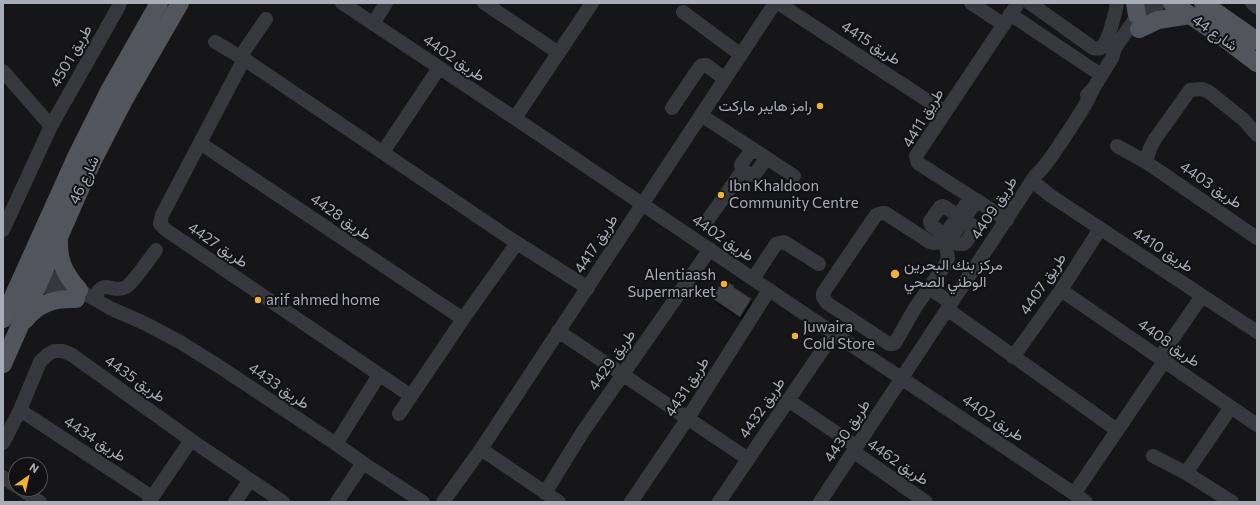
<!DOCTYPE html>
<html>
<head>
<meta charset="utf-8">
<style>
	body { margin:0 }
	#map { position:relative; width:1260px; height:505px; overflow:hidden; background:#161618; font-family:Commissioner,sans-serif }
	canvas { display:block }
	.frame { position:absolute; inset:0; border:4px solid #a8adb8; pointer-events:none }
	.north { position:absolute; left:8px; top:457px; width:40px; height:40px; box-sizing:border-box; background:#111113; border:1px solid #4d4f55; border-radius:50%; rotate:34deg; font-size:11px; font-weight:700; line-height:16px; text-align:center; color:#a8adb8 }
	.north::after { content:''; display:block; margin:auto; width:14px; height:18px; background:#f2b134; clip-path:polygon(50% 0,100% 100%,50% 72%,0 100%) }
</style>
</head>
<body>
<div id="map">
<canvas width="1260" height="505"></canvas>
<div class="frame"></div>
<div class="north">N</div>
</div>
<script>
const context = document.querySelector('canvas').getContext('2d');
context.lineJoin = 'round';
function paint(path, color) {
  context.fillStyle = color;
  context.fill(path, 'evenodd');
}
function trace(path, color, width, dash) {
  context.strokeStyle = color;
  context.lineWidth = width;
  context.lineCap = dash ? 'butt' : 'round';
  context.setLineDash(dash || []);
  context.stroke(path);
}
function drawText(font, color, halo, rows, align = 'center') {
  context.font = font + ' Commissioner,Vazirmatn,sans-serif';
  context.lineWidth = 4;
  context.setLineDash([]);
  context.textBaseline = 'middle';
  context.strokeStyle = halo;
  context.fillStyle = color;
  for (const [text, x, y, turn = 0] of rows) {
    context.save();
    context.translate(x, y);
    context.rotate((+turn || 0) * Math.PI / 180);
    context.textAlign = isNaN(turn) ? turn : align;
    if (halo) context.strokeText(text, 0, 0);
    context.fillText(text, 0, 0);
    context.restore();
  }
}
paint(new Path2D(`
	M 733,287 L 735,290 L 750,300 L 754,306 L 743,321 L 717,304 L 713,298 Z`), '#0007');
const building = new Path2D(`
	M 724,280 L 734,286 L 733,287 L 751,299 L 740,317 L 712,298 Z`);
paint(building, '#404145');
trace(building, '#303034', 1);
trace(new Path2D(`
	M 342,3 C 486,98 629,195 772,292 C 876,362 982,431 1086,502
	M 484,3 L 559,53
	M 778,3 L 945,112
	M 971,3 L 1004,25
	M 1030,3 L 1093,48 C 1096,49 1100,49 1102,47 C 1108,42 1116,11 1117,3
	M 1252,3 L 1257,7
	M 683,12 L 741,55
	M 1010,14 L 1101,75
	M 373,24 L 386,3
	M 1139,28 L 1159,3
	M 215,42 L 244,59 L 517,243 L 588,288
	M 240,57 L 266,19
	M 244,59 L 162,215 L 160,224 L 166,230 L 411,396
	M 3,71 L 51,126
	M 1087,95 L 1093,89 L 1112,58 L 1115,48 L 1146,3
	M 672,108 L 699,68 L 702,65 L 706,65 L 725,79
	M 701,115 L 794,176
	M 515,118 L 592,3
	M 200,143 L 463,319
	M 1117,146 L 1146,162 L 1257,238
	M 752,149 L 741,165 L 743,170 L 751,175 L 755,174 L 766,159
	M 383,152 L 439,68
	M 1146,162 L 1150,148 L 1155,139 L 1190,90 L 1202,89 L 1209,92 L 1244,120 L 1257,135
	M 1032,181 L 1051,196 L 1257,332
	M 971,197 L 940,242 L 934,243 L 930,242 L 885,213 L 882,213 L 876,215 L 823,293 L 823,297 L 827,303 L 889,344 L 893,344 L 895,343 L 915,308 L 945,265 L 948,258 L 946,245 L 977,200
	M 942,206 L 945,207 L 972,225 C 975,232 968,239 964,244 L 958,244 L 931,225 L 930,221 L 940,207 Z
	M 1007,220 L 918,163 L 916,156 L 1018,3
	M 707,221 L 743,170
	M 3,230 L 51,126 L 119,6 L 120,3
	M 34,271 L 42,273 L 79,290 L 110,308 L 144,323 L 180,342 L 220,367 L 336,444 L 363,463 L 423,502
	M 31,277 L 38,283 L 75,298
	M 753,279 L 776,244 L 784,242 L 819,264
	M 929,288 L 951,303
	M 1061,290 L 1257,425
	M 94,298 C 105,276 112,295 126,287 C 133,283 150,258 156,250
	M 947,309 L 1117,430
	M 558,331 L 748,459
	M 1013,357 L 1061,290 L 1100,229
	M 1160,357 L 1202,296
	M 788,400 L 857,447
	M 20,410 L 152,497
	M 399,414 L 463,319 L 517,243
	M 3,443 L 20,410 L 40,362 L 47,355 L 54,351 L 63,351 L 72,355 L 191,440 L 283,502
	M 336,444 L 379,375
	M 481,449 L 559,502
	M 854,452 L 926,502
	M 1153,456 L 1186,473 L 1232,502
	M 1186,473 L 1231,407
	M 3,477 L 16,486
	M 21,489 L 40,502
	M 545,493 L 582,433 L 710,249
	M 1074,494 L 1165,360
	M 149,502 L 191,440
	M 235,502 L 250,480
	M 337,502 L 363,463
	M 443,502 L 481,449 L 775,3
	M 631,502 L 688,418 L 769,290
	M 719,502 L 834,333
	M 820,502 L 1035,176 C 1046,166 1054,153 1062,141 C 1073,124 1085,108 1093,89`), '#37383d', 14);
trace(new Path2D(`
	M 1135,3 L 1137,15
	M 1172,3 L 1224,38 L 1257,63
	M 1203,3 L 1257,41
	M 1139,29 L 1158,20 L 1190,15
	M 59,236 C 58,260 63,272 79,290
	M 3,319 L 77,155 L 109,91 L 159,3
	M 25,320 C 38,303 55,298 76,299
	M 3,364 L 92,162 L 124,100 L 180,3`), '#53555c', 18);
for (const [x, y, r, color] of [
	[820,106,4,"#f2b134"],
	[721,195,4,"#f2b134"],
	[895,274,5,"#f2b134"],
	[724,284,4,"#f2b134"],
	[258,300,4,"#f2b134"],
	[795,336,4,"#f2b134"]
]) {
  const dot = new Path2D();
  dot.arc(x, y, r, 0, 2 * Math.PI);
  context.fillStyle = color;
  context.fill(dot);
  trace(dot, '#111113', 1.5);
}
drawText('15px', '#a8adb8', '#111113', [
	["شارع 44",1215,33,35],
	["طريق 4415",871,43,33],
	["طريق 4501",71,56,-60],
	["طريق 4402",454,58,34],
	["طريق 4411",923,118,-59],
	["شارع 46",84,180,-65],
	["طريق 4403",1211,185,34],
	["طريق 4409",994,208,-57],
	["طريق 4428",341,217,34],
	["طريق 4402",723,238,34],
	["طريق 4417",596,244,-57],
	["طريق 4427",218,245,34],
	["طريق 4410",1163,250,33],
	["طريق 4407",1043,284,-56],
	["طريق 4408",1169,343,35],
	["طريق 4429",612,360,-55],
	["طريق 4435",135,379,35],
	["طريق 4433",279,386,34],
	["طريق 4431",687,387,-57],
	["طريق 4432",762,408,-56],
	["طريق 4402",993,418,34],
	["طريق 4430",847,431,-57],
	["طريق 4434",95,439,33],
	["طريق 4462",898,462,34]
]);
drawText('15px', '#a8adb8', '#111113', [
	["رامز هايبر ماركت",812,106,"right"],
	["Ibn Khaldoon",729,186],
	["Community Centre",729,203],
	["مركز بنك البحرين",904,265],
	["الوطني الصحي",904,282],
	["Alentiaash",716,275,"right"],
	["Supermarket",716,292,"right"],
	["arif ahmed home",266,300],
	["Juwaira",803,327],
	["Cold Store",803,344]
], 'left');
</script>
</body>
</html>
